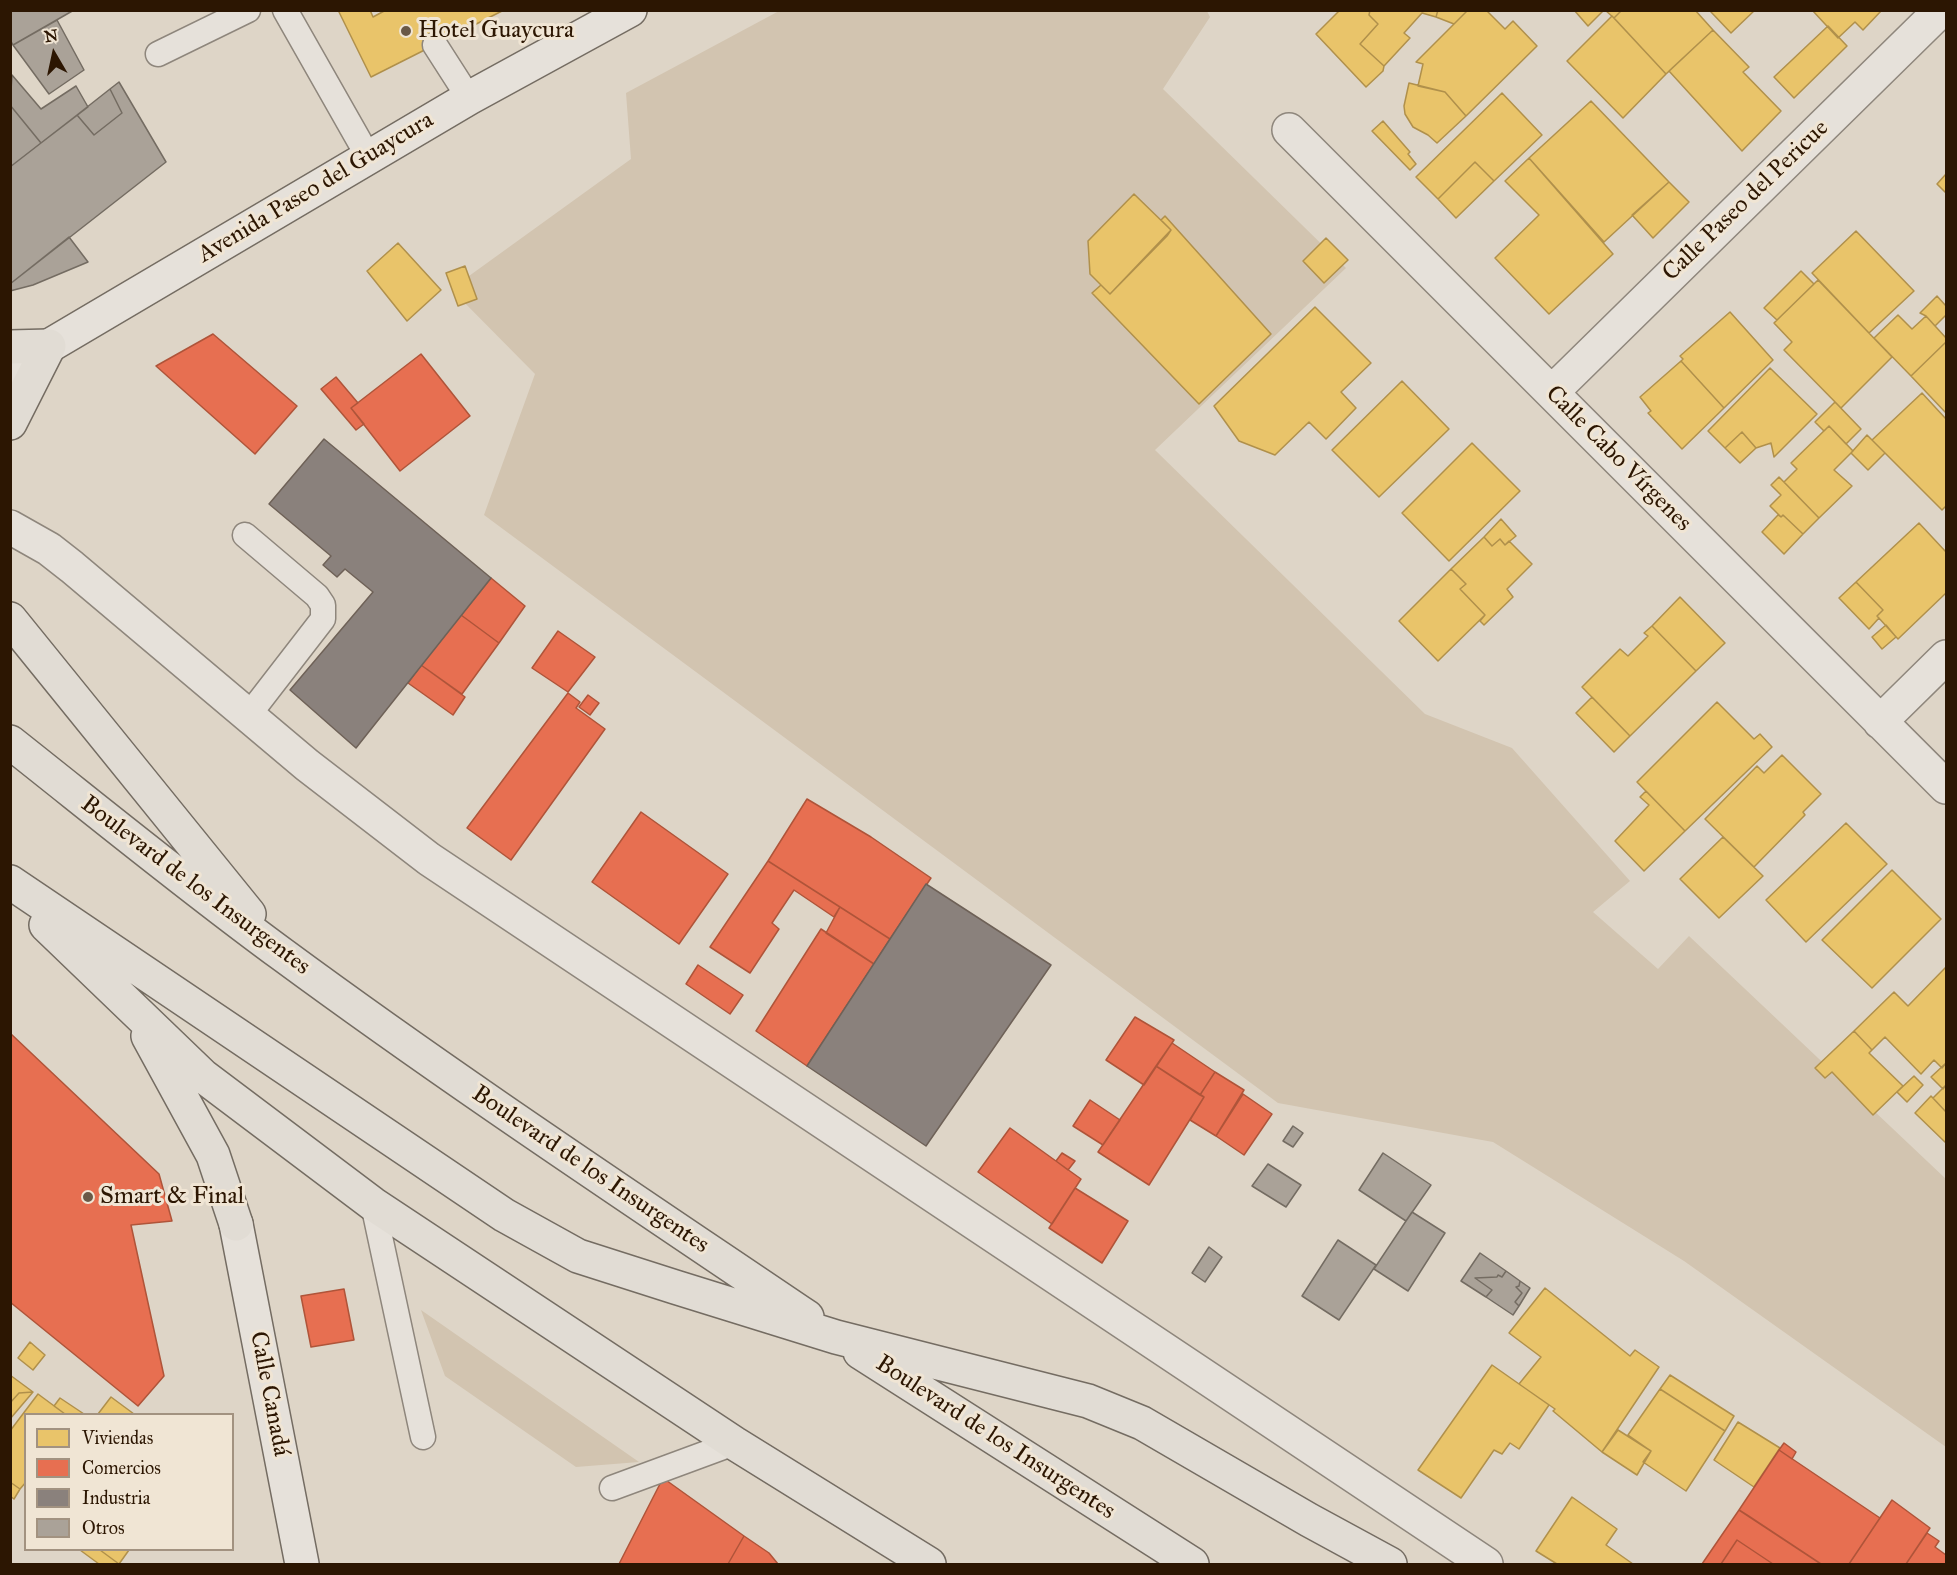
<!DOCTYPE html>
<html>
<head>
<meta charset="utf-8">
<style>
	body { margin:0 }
	#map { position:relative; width:1957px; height:1575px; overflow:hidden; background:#ded5c7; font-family:"IM FELL Great Primer",serif }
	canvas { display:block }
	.frame { position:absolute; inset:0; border:12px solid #2c1602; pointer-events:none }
	.legend { position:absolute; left:24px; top:1413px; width:210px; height:138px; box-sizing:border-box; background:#f0e5d4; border:2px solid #a29280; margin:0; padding:8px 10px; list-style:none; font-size:18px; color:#2c1602 }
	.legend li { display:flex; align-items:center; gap:12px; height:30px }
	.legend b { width:30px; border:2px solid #a29280 }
	.north { position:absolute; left:24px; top:24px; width:60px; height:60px; -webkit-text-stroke:4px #f0e5d4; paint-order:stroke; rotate:351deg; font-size:16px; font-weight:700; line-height:24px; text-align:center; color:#2c1602 }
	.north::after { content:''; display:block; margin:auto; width:21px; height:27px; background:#2c1602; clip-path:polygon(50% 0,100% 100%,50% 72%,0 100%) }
</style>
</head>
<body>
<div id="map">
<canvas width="1957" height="1575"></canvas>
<div class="frame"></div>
<ul class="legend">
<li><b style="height:16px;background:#e9c46a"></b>Viviendas</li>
<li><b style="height:16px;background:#e76f51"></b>Comercios</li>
<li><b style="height:16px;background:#8a817c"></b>Industria</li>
<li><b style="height:16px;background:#aaa298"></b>Otros</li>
</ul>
<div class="north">N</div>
</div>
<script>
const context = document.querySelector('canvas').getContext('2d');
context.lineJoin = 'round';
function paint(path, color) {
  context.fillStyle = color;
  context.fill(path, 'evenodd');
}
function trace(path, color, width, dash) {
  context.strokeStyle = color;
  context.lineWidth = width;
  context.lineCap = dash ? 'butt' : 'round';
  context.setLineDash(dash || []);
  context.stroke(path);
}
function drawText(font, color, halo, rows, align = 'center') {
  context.font = font + ' "IM FELL Great Primer",serif';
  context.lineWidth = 6;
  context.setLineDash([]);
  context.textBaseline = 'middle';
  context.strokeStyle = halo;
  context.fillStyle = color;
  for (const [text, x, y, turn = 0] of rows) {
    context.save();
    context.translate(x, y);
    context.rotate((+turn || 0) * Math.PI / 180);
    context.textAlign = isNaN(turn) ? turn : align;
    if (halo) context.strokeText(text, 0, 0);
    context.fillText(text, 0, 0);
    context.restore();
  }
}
paint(new Path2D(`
	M 779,11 L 1207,11 L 1210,17 L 1163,89 L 1346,268 L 1155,450 L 1425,714 L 1512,748 L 1630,881 L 1593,912 L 1658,969 L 1689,936 L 1946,1179 L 1946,1447 L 1684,1261 L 1493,1142 L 1278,1103 L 484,515 L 535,374 L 451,289 L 631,159 L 626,93 Z
	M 421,1310 L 639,1462 L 576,1467 L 445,1376 Z`), '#d2c4b0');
const homes = new Path2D(`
	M 338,10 L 370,10 L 373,17 L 386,10 L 504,10 L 371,77 Z
	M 1340,10 L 1370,10 L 1369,15 L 1378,24 L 1360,44 L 1384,66 L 1383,71 L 1366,87 L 1316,34 Z
	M 1370,10 L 1438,10 L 1436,17 L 1422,13 L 1404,33 L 1410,38 L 1384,66 L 1360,44 L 1378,24 L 1369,15 Z
	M 1438,10 L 1468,10 L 1454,24 L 1436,17 Z
	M 1468,10 L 1486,10 L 1505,29 L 1513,21 L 1537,46 L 1466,116 L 1445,92 L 1418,86 L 1423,64 L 1416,62 Z
	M 1574,10 L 1604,10 L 1588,26 Z
	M 1605,10 L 1622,10 L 1614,18 Z
	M 1622,10 L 1695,10 L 1713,30 L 1666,74 L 1614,18 Z
	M 1713,10 L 1755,10 L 1731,33 L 1711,12 Z
	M 1812,10 L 1882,10 L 1863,30 L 1855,22 L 1838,38 Z
	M 1612,16 L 1666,74 L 1623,118 L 1567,61 Z
	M 1828,26 L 1847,46 L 1794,98 L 1774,77 Z
	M 1713,30 L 1749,67 L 1743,72 L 1781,111 L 1742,151 L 1669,71 Z
	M 1409,83 L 1445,92 L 1466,116 L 1437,143 L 1428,135 L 1413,127 L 1405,114 L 1404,106 Z
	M 1502,93 L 1542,135 L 1494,181 L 1475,162 L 1438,199 L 1416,177 Z
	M 1591,101 L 1669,182 L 1604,242 L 1529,158 Z
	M 1383,121 L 1410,152 L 1408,154 L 1416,164 L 1410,170 L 1372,131 Z
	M 1529,158 L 1613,254 L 1549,314 L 1495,258 L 1539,215 L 1505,181 Z
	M 1475,162 L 1494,181 L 1456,218 L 1438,199 Z
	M 1946,174 L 1946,193 L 1937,184 Z
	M 1669,182 L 1689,202 L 1653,238 L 1632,215 Z
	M 1134,194 L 1171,230 L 1110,294 L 1090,274 L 1088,241 Z
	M 1165,216 L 1271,334 L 1199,404 L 1092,293 L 1101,285 L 1110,294 L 1167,236 L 1171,230 L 1161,220 Z
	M 1856,231 L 1914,291 L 1869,333 L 1812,273 Z
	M 1326,238 L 1348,260 L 1324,283 L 1303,261 Z
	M 398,243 L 441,290 L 407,321 L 367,271 Z
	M 465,266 L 477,299 L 458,306 L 446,273 Z
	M 1801,271 L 1814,284 L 1777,320 L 1764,308 Z
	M 1818,280 L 1892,357 L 1841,408 L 1784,350 L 1792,342 L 1774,323 Z
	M 1937,296 L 1946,306 L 1946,315 L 1935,326 L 1926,316 L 1920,313 Z
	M 1315,307 L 1371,363 L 1341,392 L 1356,408 L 1326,439 L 1309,422 L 1275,455 L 1239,441 L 1214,406 Z
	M 1730,312 L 1773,360 L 1724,408 L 1681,361 L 1683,359 L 1680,356 Z
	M 1898,315 L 1912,329 L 1926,316 L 1946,338 L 1946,342 L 1911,376 L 1874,338 Z
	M 1946,342 L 1946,413 L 1911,376 Z
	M 1681,361 L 1724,408 L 1682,449 L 1648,413 L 1651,411 L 1640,397 Z
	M 1770,368 L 1817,414 L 1774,457 L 1771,443 L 1756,448 L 1742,432 L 1725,448 L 1708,431 Z
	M 1402,381 L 1449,429 L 1379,497 L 1332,450 Z
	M 1922,393 L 1946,419 L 1946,506 L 1942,510 L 1872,440 Z
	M 1835,402 L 1861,429 L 1846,444 L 1829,426 L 1824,431 L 1815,422 Z
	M 1829,426 L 1853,451 L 1834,470 L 1852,486 L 1819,518 L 1784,482 L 1797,469 L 1791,463 Z
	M 1742,432 L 1756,448 L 1740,463 L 1725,448 Z
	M 1867,435 L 1885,453 L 1868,470 L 1851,453 Z
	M 1472,443 L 1520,491 L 1449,561 L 1402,513 Z
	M 1779,477 L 1819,518 L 1803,534 L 1783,515 L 1781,517 L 1770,506 L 1781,495 L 1771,485 Z
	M 1778,515 L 1781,517 L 1783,515 L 1803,534 L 1784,554 L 1762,532 Z
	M 1501,519 L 1516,536 L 1505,545 L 1500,539 L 1492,546 L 1484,537 Z
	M 1919,523 L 1946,552 L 1946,593 L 1898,639 L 1877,616 L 1883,610 L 1856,582 Z
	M 1484,537 L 1492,546 L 1500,539 L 1505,545 L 1509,541 L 1532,564 L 1507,589 L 1513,597 L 1484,625 L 1480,621 L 1485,615 L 1460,589 L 1466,584 L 1451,569 Z
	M 1451,569 L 1466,584 L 1460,589 L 1485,615 L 1438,661 L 1399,621 Z
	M 1856,582 L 1883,610 L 1877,616 L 1879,618 L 1869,629 L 1839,598 Z
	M 1680,597 L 1725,643 L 1696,671 L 1652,626 Z
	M 1886,625 L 1896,637 L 1882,649 L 1872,637 Z
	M 1652,626 L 1696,671 L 1630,736 L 1582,687 L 1620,649 L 1628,656 L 1648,636 L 1644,633 Z
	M 1592,697 L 1630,736 L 1614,752 L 1576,713 Z
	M 1717,702 L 1754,739 L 1760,734 L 1772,747 L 1685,831 L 1637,782 Z
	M 1782,755 L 1821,794 L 1803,812 L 1805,815 L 1754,867 L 1705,819 L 1757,766 L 1764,773 Z
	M 1646,791 L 1685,831 L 1644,871 L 1615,841 L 1649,805 L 1640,797 Z
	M 1846,823 L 1887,864 L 1806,942 L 1766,900 Z
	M 1723,837 L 1763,876 L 1719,918 L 1680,879 Z
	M 1892,870 L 1941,919 L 1872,988 L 1822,940 Z
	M 1946,967 L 1946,1063 L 1942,1068 L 1934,1060 L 1921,1074 L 1885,1037 L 1872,1050 L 1854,1031 L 1894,992 L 1908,1006 Z
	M 1854,1031 L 1872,1050 L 1869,1053 L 1903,1086 L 1873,1115 L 1832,1072 L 1825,1078 L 1815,1068 Z
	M 1946,1063 L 1946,1085 L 1943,1089 L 1931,1077 Z
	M 1914,1076 L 1923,1085 L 1907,1102 L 1897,1092 Z
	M 1946,1085 L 1946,1112 L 1933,1098 Z
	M 1931,1096 L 1946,1112 L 1946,1143 L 1915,1113 Z
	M 1545,1288 L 1630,1356 L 1635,1350 L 1659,1367 L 1602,1452 L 1553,1411 L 1555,1409 L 1519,1384 L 1541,1357 L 1509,1333 Z
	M 30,1342 L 45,1355 L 33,1370 L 18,1358 Z
	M 1492,1365 L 1549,1405 L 1519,1449 L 1510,1443 L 1502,1454 L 1494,1450 L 1461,1498 L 1418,1470 Z
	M 10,1375 L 33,1392 L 19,1393 L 10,1403 Z
	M 1670,1375 L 1734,1416 L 1725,1431 L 1660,1389 Z
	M 1660,1389 L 1725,1431 L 1686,1491 L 1643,1462 L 1651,1451 L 1628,1435 Z
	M 33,1392 L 10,1419 L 10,1403 L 19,1393 Z
	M 38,1394 L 65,1414 L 26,1414 L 26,1482 L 20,1489 L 10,1482 L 10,1431 Z
	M 111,1397 L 134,1414 L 98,1414 Z
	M 60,1398 L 84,1414 L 65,1414 L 54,1406 Z
	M 1738,1422 L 1780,1448 L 1754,1487 L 1714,1460 Z
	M 1618,1430 L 1651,1451 L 1637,1475 L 1602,1452 Z
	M 10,1482 L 20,1489 L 14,1499 L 10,1496 Z
	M 1572,1497 L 1617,1529 L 1606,1545 L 1633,1564 L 1557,1564 L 1536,1551 Z
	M 80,1550 L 100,1550 L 119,1564 L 99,1564 Z
	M 100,1550 L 129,1550 L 119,1564 Z`);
paint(homes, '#e9c46a');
trace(homes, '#b0904b', 1.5);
const shops = new Path2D(`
	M 213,334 L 297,406 L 255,454 L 156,366 Z
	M 421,354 L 470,416 L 400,471 L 351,408 Z
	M 336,377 L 358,403 L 351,408 L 364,424 L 356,430 L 321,389 Z
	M 491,578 L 525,606 L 499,643 L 461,615 Z
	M 461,615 L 499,643 L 462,694 L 421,665 Z
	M 558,631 L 595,657 L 568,692 L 532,668 Z
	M 421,665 L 465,697 L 453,715 L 408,683 Z
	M 568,693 L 580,702 L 576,708 L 605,729 L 511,860 L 467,828 Z
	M 588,695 L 599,703 L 590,715 L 579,707 Z
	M 807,799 L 871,837 L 931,878 L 890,939 L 768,861 Z
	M 641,812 L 728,874 L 679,944 L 592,882 Z
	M 768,861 L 840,907 L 834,917 L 794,890 L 772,923 L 779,929 L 750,973 L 710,947 Z
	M 840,907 L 890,939 L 874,964 L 826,933 Z
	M 821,929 L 874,964 L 807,1066 L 756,1031 Z
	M 698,965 L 743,995 L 730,1014 L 686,984 Z
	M 1135,1017 L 1174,1040 L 1144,1085 L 1106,1060 Z
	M 10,1033 L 159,1174 L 172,1221 L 131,1225 L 164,1376 L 138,1406 L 10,1302 Z
	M 1172,1043 L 1215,1072 L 1200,1095 L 1156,1066 Z
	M 1156,1066 L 1204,1097 L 1149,1185 L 1098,1152 Z
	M 1215,1072 L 1244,1090 L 1216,1136 L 1190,1120 L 1204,1097 L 1200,1095 Z
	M 1243,1094 L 1272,1114 L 1244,1155 L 1216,1136 Z
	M 1090,1100 L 1120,1120 L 1103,1145 L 1073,1126 Z
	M 1010,1128 L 1081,1179 L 1052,1224 L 978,1172 Z
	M 1062,1153 L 1075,1161 L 1068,1170 L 1056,1161 Z
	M 1075,1188 L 1128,1221 L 1102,1263 L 1049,1228 Z
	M 344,1289 L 354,1340 L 311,1347 L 301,1296 Z
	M 1784,1443 L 1796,1452 L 1792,1459 L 1779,1450 Z
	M 1779,1450 L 1880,1518 L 1849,1564 L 1821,1564 L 1739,1510 Z
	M 663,1478 L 744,1536 L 728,1564 L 619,1564 Z
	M 1892,1500 L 1930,1528 L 1906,1564 L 1849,1564 Z
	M 1739,1510 L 1747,1515 L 1821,1564 L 1773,1564 L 1737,1540 L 1721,1564 L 1702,1564 Z
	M 1927,1533 L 1939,1541 L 1935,1547 L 1946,1555 L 1946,1564 L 1906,1564 Z
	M 744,1536 L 769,1553 L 778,1564 L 728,1564 Z
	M 1737,1540 L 1773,1564 L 1721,1564 Z`);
paint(shops, '#e76f51');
trace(shops, '#af5439', 1.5);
const industry = new Path2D(`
	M 324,439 L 491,578 L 356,748 L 290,690 L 373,592 L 345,569 L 337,577 L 323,565 L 331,556 L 269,504 Z
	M 926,884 L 1051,965 L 926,1146 L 807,1066 Z`);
paint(industry, '#8a817c');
trace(industry, '#6e6157', 1.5);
const building = new Path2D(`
	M 10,10 L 74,10 L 13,45 L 10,40 Z
	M 57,20 L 84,70 L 49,94 L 13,45 Z
	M 12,75 L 41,109 L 76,86 L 88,107 L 41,143 L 10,105 Z
	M 119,82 L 166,162 L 10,284 L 10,167 L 77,115 L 94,135 L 122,113 L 110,89 Z
	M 110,89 L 122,113 L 94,135 L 77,115 Z
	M 10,105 L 41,143 L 10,167 Z
	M 69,237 L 88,262 L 33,285 L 10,291 L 10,284 Z
	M 1293,1126 L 1303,1133 L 1293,1147 L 1283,1141 Z
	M 1383,1153 L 1431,1185 L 1406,1221 L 1359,1190 Z
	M 1268,1164 L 1301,1185 L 1286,1207 L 1252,1186 Z
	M 1412,1212 L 1445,1233 L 1408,1291 L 1374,1269 Z
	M 1338,1240 L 1376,1265 L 1339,1320 L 1302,1296 Z
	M 1209,1247 L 1222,1257 L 1205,1282 L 1192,1273 Z
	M 1480,1253 L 1506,1271 L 1502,1277 L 1498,1275 L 1497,1277 L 1475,1278 L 1492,1290 L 1486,1297 L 1461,1281 Z
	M 1506,1271 L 1520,1281 L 1519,1286 L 1516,1287 L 1522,1293 L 1515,1302 L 1519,1306 L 1513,1315 L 1486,1297 L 1492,1290 L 1475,1278 L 1497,1277 L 1498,1275 L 1502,1277 Z
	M 1520,1281 L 1530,1288 L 1519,1306 L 1515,1302 L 1522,1293 L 1516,1287 L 1519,1286 Z`);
paint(building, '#aaa298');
trace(building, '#746c62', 1.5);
const lane = new Path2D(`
	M 285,10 L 369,158
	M 435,45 L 469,98
	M 158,54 L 248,10
	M 245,535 L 317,596 L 323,605 L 323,619 L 248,716
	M 373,1204 L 423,1437
	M 612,1488 L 734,1443`);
const street = new Path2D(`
	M 1289,130 L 1946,787
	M 1552,392 L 1941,10
	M 10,527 L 49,549 L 72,567 L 307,765 L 429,859 L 1486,1564
	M 1880,722 L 1946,657`);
const secondary = new Path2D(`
	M 10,378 L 49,346 L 469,98 L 630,10
	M 236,1224 L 302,1564`);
const primary = new Path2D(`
	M 10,347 L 49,346 L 10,423
	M 10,619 L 249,914
	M 10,742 C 101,814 190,887 283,955 C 454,1081 631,1198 807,1317
	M 10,882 L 504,1215 L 578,1256 L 675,1287 L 836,1337 L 1088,1401 L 1142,1423 L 1309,1520 L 1390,1564
	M 46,925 L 203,1076 L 373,1204 L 734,1443 L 929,1564
	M 148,1036 L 213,1155 L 236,1224
	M 860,1352 L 1192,1564`);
trace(lane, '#8e867c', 27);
trace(street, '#8e867c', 36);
trace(secondary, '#746c62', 36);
trace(primary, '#746c62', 36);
trace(lane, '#e6e1da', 24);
trace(street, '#e6e1da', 33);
trace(secondary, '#e6e1da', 33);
trace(primary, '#e1dcd4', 33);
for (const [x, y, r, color] of [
	[406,31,6,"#6a5947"],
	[88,1197,6,"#6a5947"]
]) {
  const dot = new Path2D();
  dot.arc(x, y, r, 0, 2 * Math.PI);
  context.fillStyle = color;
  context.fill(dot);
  trace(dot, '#f0e5d4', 2);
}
drawText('24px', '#2c1602', '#f0e5d4', [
	["Hotel Guaycura",418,31],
	["Smart & Final",100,1197]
], 'left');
drawText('24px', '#2c1602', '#f0e5d4', [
	["Avenida Paseo del Guaycura",316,188,-31],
	["Calle Paseo del Pericue",1746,201,-44],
	["Calle Cabo Vírgenes",1618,459,45],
	["Boulevard de los Insurgentes",195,886,37],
	["Boulevard de los Insurgentes",590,1170,34],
	["Calle Canadá",269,1394,79],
	["Boulevard de los Insurgentes",995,1438,33]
]);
</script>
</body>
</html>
